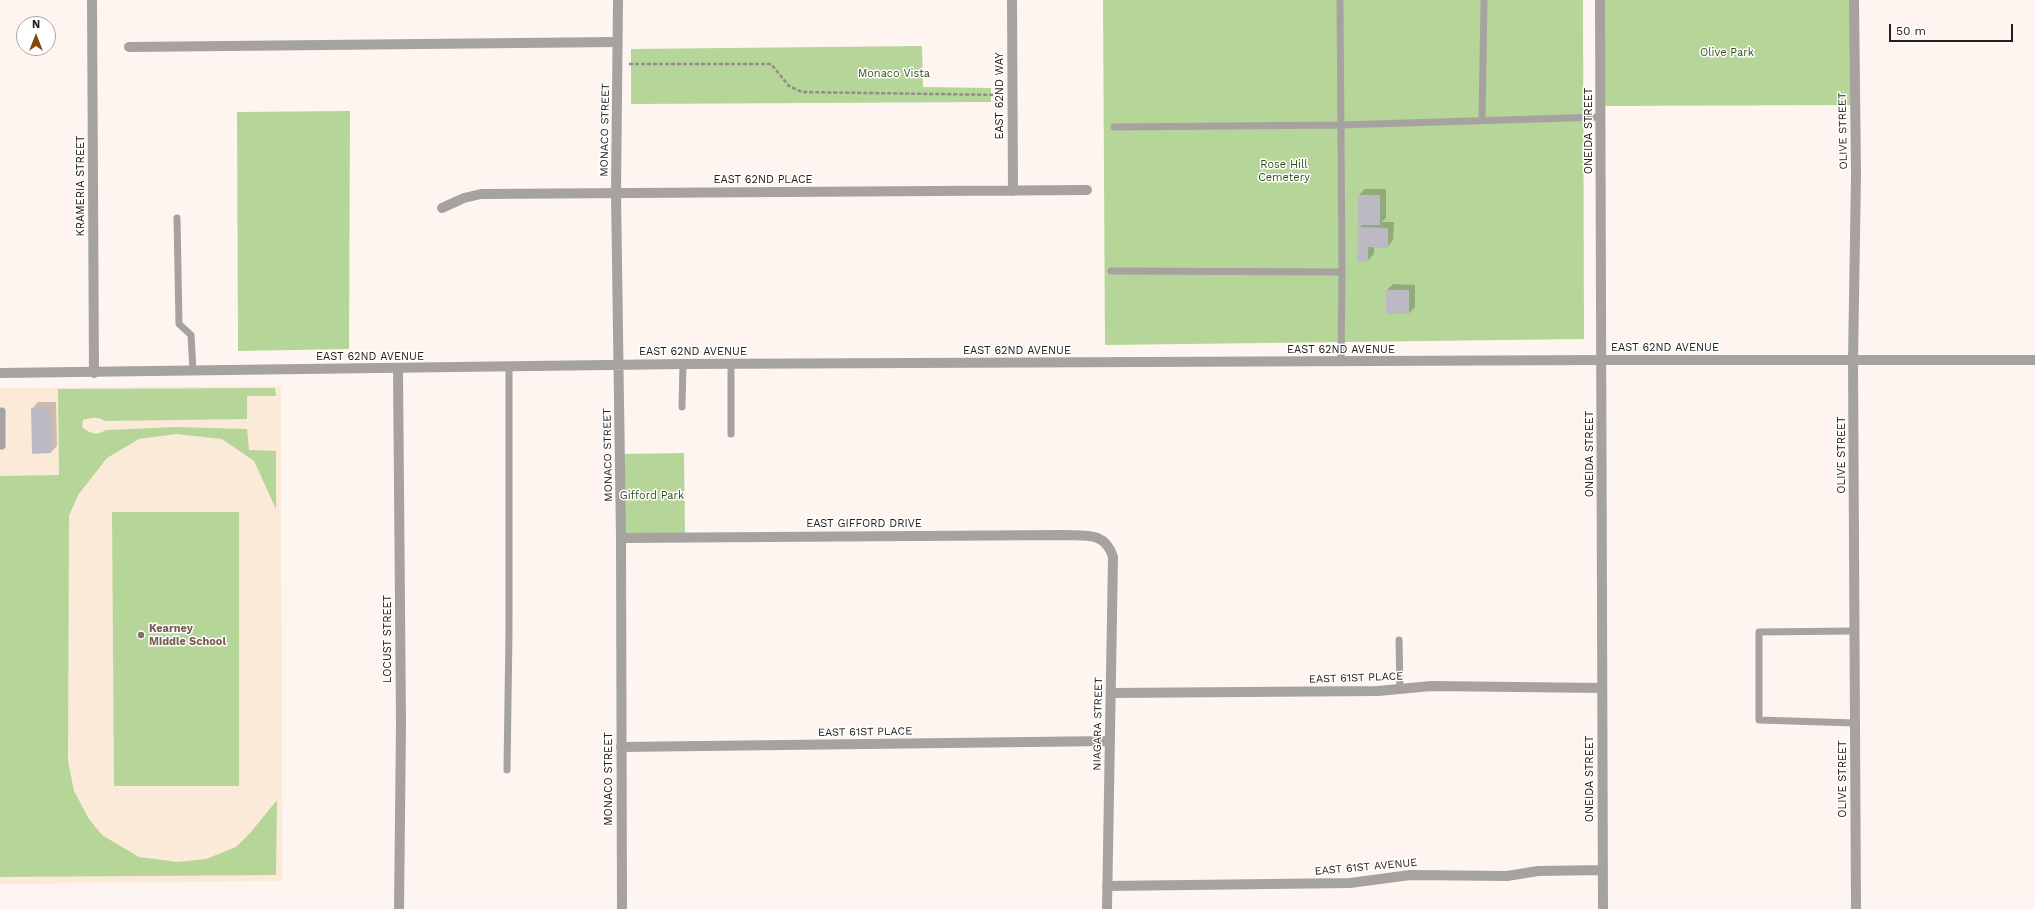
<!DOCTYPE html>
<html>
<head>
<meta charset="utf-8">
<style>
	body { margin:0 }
	#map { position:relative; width:2035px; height:909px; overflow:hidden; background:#fef5f1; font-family:"Work Sans",sans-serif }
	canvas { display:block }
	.north { position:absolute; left:16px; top:16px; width:40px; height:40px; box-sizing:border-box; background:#fff; border:1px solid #a7a6a5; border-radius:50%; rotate:0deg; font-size:11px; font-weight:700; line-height:16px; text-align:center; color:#24201e }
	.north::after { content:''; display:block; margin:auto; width:14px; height:18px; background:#864a06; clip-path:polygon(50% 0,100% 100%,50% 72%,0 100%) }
	.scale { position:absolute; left:1889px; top:24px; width:124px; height:18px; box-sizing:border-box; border:2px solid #24201e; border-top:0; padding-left:5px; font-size:12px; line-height:14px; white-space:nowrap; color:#24201e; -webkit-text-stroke:3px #fff; paint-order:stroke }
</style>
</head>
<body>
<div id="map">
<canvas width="2035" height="909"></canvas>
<div class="north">N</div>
<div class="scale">50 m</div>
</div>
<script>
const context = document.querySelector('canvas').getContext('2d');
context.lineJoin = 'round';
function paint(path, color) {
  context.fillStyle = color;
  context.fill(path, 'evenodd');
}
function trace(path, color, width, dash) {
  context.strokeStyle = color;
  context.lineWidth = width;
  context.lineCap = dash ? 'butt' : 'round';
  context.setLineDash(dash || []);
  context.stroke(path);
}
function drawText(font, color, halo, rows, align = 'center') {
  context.font = font + ' "Work Sans",sans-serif';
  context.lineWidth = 3;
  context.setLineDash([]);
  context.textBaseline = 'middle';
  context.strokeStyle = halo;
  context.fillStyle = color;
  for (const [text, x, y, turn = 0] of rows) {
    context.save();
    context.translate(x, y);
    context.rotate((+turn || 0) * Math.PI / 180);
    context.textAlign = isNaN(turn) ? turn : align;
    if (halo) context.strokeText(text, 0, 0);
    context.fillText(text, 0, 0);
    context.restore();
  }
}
paint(new Path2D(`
	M 281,386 L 282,881 L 0,884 L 0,388 Z`), '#fcead9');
paint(new Path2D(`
	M 1103,0 L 1583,0 L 1584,339 L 1105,345 Z
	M 1600,0 L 1854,0 L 1855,105 L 1601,106 Z
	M 922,46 L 923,87 L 991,88 L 991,102 L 631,104 L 631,49 Z
	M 350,111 L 349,349 L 238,351 L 237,112 Z
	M 275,388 L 276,396 L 247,396 L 247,419 L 105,421 C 98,416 91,418 83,420 L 82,427 C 90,434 96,436 106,430 L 176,427 L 247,429 L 249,450 L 276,451 L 276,509 L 254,461 L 222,439 L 176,434 L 139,439 L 107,458 L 78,495 L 69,516 L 68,761 L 74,791 L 89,819 L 102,835 L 139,857 L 178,862 L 206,859 L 236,847 L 251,832 L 277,800 L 276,875 L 0,877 L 0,476 L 59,475 L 58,389 Z
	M 684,453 L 685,537 L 621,538 L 620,454 Z
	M 112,512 L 239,512 L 239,786 L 114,786 Z`), '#b6d598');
paint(new Path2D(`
	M 1365,189 L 1386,189 L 1386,218 L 1381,222 L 1394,222 L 1393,240 L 1387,247 L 1374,246 L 1374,254 L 1368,260 L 1359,228 L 1363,224 L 1359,195 Z
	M 1393,284 L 1415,285 L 1415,307 L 1409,313 L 1387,290 Z
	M 38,402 L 56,402 L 57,446 L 51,452 L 32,409 Z`), '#0003');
paint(new Path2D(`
	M 1358,195 L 1380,195 L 1380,225 L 1358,225 Z
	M 1358,227 L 1388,228 L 1388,248 L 1368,247 L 1368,261 L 1357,261 Z
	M 1386,290 L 1409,290 L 1409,314 L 1386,314 Z
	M 31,408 L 50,408 L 51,453 L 32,454 Z`), '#bbbac4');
trace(new Path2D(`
	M 629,64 L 771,64 L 789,86 L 802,92 L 1000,95`), '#928b88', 2.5, [4, 2]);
trace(new Path2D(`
	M 1340,0 L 1342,272 L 1341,362
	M 1482,120 L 1484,0
	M 1114,127 L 1341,125 L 1601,117
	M 177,218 L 179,324 L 191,335 L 193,371
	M 1111,271 L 1342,272
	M 731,364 L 731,434
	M 682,407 L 683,364
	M 0,411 L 2,411 L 2,446 L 0,446
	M 1854,631 L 1759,632 L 1759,720 L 1855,723
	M 1399,640 L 1400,689
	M 507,770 L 509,632 L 509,367`), '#a6a29f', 7);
trace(new Path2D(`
	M 92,0 L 94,373
	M 1012,0 L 1013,191
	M 1600,0 L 1603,909
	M 129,47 L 617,42
	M 442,208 L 464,198 L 481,194 L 1087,190
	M 398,369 L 401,724 L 399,909
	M 621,538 L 1063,535 C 1085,536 1105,531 1113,557 L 1107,909
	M 1111,693 L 1378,691 L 1431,686 L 1602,688
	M 621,747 L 1110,741
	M 1107,886 L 1350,883 L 1410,875 L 1507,876 L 1538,871 L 1603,870`), '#a6a29f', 10);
trace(new Path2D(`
	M 618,0 L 616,193 L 621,538 L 622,909
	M 1854,0 L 1856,174 L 1853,361 L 1856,909
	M 0,373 L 683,364 L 1602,360 L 2035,360`), '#a6a29f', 10);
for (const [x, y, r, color] of [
	[141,635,4,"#8d6e63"]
]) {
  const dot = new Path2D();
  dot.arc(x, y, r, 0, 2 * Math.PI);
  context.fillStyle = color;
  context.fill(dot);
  trace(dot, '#fff', 1.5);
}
drawText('11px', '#334c15', '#fff', [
	["Olive Park",1727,53],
	["Monaco Vista",894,74],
	["Rose Hill",1284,165],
	["Cemetery",1284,178],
	["Gifford Park",652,496]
]);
drawText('11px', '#24201e', '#fff', [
	["EAST 62ND WAY",1000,96,-90],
	["MONACO STREET",605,130,-89],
	["ONEIDA STREET",1589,131,-90],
	["OLIVE STREET",1843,131,-91],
	["EAST 62ND PLACE",763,180],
	["KRAMERIA STREET",81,186,-90],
	["EAST 62ND AVENUE",1665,348],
	["EAST 62ND AVENUE",1341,350],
	["EAST 62ND AVENUE",1017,351],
	["EAST 62ND AVENUE",693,352],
	["EAST 62ND AVENUE",370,357],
	["ONEIDA STREET",1590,454,-90],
	["MONACO STREET",608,455,-91],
	["OLIVE STREET",1842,455,-90],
	["EAST GIFFORD DRIVE",864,524],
	["LOCUST STREET",388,639,-90],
	["EAST 61ST PLACE",1356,678,-2],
	["NIAGARA STREET",1098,724,-89],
	["EAST 61ST PLACE",865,732,-1],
	["MONACO STREET",609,779,-90],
	["ONEIDA STREET",1590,779,-90],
	["OLIVE STREET",1843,779,-90],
	["EAST 61ST AVENUE",1366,867,-5]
]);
drawText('bold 11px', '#785e54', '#fff', [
	["Kearney",149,629],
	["Middle School",149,642]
], 'left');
</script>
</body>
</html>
